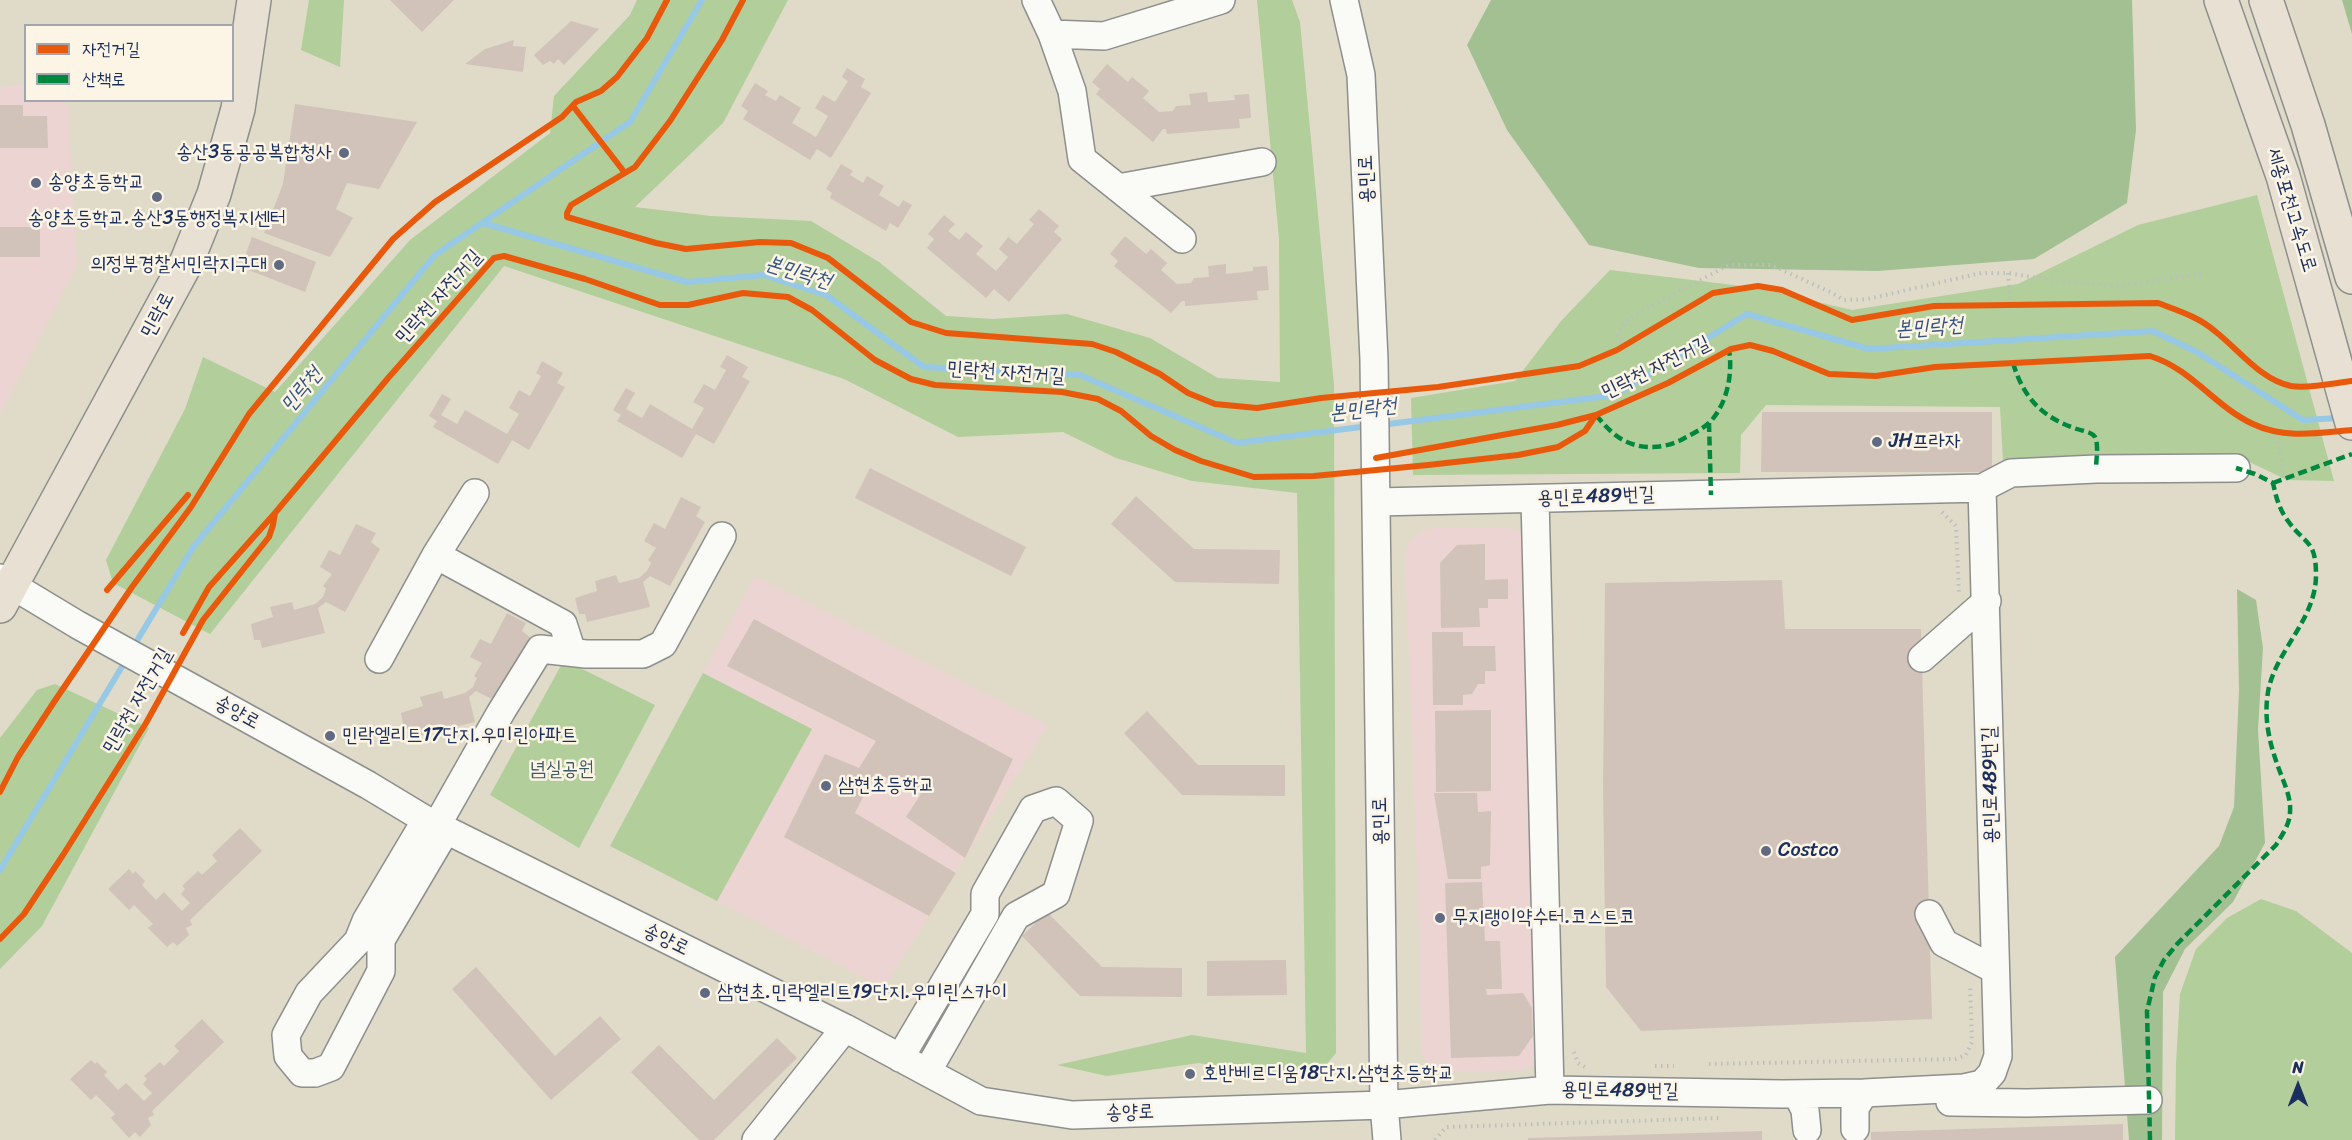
<!DOCTYPE html>
<html>
<head>
<meta charset="utf-8">
<style>
	body { margin:0 }
	#map { position:relative; width:2352px; height:1140px; overflow:hidden; background:#dfdbc8; font-family:Sriracha,"Poor Story",sans-serif }
	canvas { display:block }
	.legend { position:absolute; left:24px; top:24px; width:210px; height:78px; box-sizing:border-box; background:#fcf5e5; border:2px solid #a2a6af; margin:0; padding:8px 10px; list-style:none; font-size:18px; color:#1b2f5e }
	.legend li { display:flex; align-items:center; gap:12px; height:30px }
	.legend b { width:30px; border:2px solid #a2a6af }
	.north { position:absolute; left:2268px; top:1056px; width:60px; height:60px; -webkit-text-stroke:4px #fcf5e5; paint-order:stroke; rotate:0deg; font-size:16px; font-weight:700; line-height:24px; text-align:center; color:#1b2f5e }
	.north::after { content:''; display:block; margin:auto; width:21px; height:27px; background:#1b2f5e; clip-path:polygon(50% 0,100% 100%,50% 72%,0 100%) }
</style>
</head>
<body>
<div id="map">
<canvas width="2352" height="1140"></canvas>
<ul class="legend">
<li><b style="height:8px;background:#e8590c"></b>자전거길</li>
<li><b style="height:8px;background:#00873e"></b>산책로</li>
</ul>
<div class="north">N</div>
</div>
<script>
const context = document.querySelector('canvas').getContext('2d');
context.lineJoin = 'round';
function paint(path, color) {
  context.fillStyle = color;
  context.fill(path, 'evenodd');
}
function trace(path, color, width, dash) {
  context.strokeStyle = color;
  context.lineWidth = width;
  context.lineCap = dash ? 'butt' : 'round';
  context.setLineDash(dash || []);
  context.stroke(path);
}
function drawText(font, color, halo, rows, align = 'center') {
  context.font = font + ' Sriracha,"Poor Story",sans-serif';
  context.lineWidth = 5;
  context.setLineDash([]);
  context.textBaseline = 'middle';
  context.strokeStyle = halo;
  context.fillStyle = color;
  for (const [text, x, y, turn = 0] of rows) {
    context.save();
    context.translate(x, y);
    context.rotate((+turn || 0) * Math.PI / 180);
    context.textAlign = isNaN(turn) ? turn : align;
    if (halo) context.strokeText(text, 0, 0);
    context.fillText(text, 0, 0);
    context.restore();
  }
}
paint(new Path2D(`
	M 25,85 L 26,100 L 68,101 L 77,265 L 0,415 L 0,87 Z
	M 1506,527 L 1518,531 L 1524,537 L 1538,1055 L 1533,1065 L 1524,1070 L 1438,1073 L 1427,1065 L 1421,1050 L 1418,889 L 1405,557 L 1408,544 L 1423,530 L 1431,528 Z
	M 755,576 L 1048,725 L 884,988 L 610,846 Z`), '#ebd4d2');
paint(new Path2D(`
	M 309,0 L 344,0 L 340,67 L 301,50 Z
	M 637,0 L 788,0 L 723,123 L 635,207 L 711,216 L 811,221 L 879,262 L 946,316 L 993,319 L 1067,314 L 1150,338 L 1218,378 L 1280,382 L 1279,239 L 1257,0 L 1292,0 L 1300,22 L 1334,385 L 1336,1053 L 1318,1075 L 1264,1075 L 1199,1063 L 1107,1076 L 1057,1065 L 1192,1035 L 1306,1053 L 1297,493 L 1192,481 L 1116,458 L 1063,432 L 958,437 L 844,379 L 504,266 L 210,634 L 113,583 L 106,560 L 185,409 L 203,357 L 275,392 L 410,240 L 550,133 L 554,96 L 630,15 Z
	M 2257,195 L 2334,481 L 2287,480 L 2237,456 L 2003,461 L 2000,407 L 1766,405 L 1741,435 L 1740,473 L 1413,475 L 1411,398 L 1515,381 L 1561,321 L 1610,270 L 1758,288 L 1852,310 L 2018,284 L 2138,225 Z
	M 564,660 L 655,705 L 579,848 L 490,795 Z
	M 703,673 L 812,729 L 717,901 L 610,846 Z
	M 55,684 L 149,728 L 42,926 L 0,969 L 0,738 L 37,690 Z
	M 2261,899 L 2296,911 L 2352,953 L 2352,1140 L 2175,1140 L 2176,1064 L 2180,994 L 2196,949 L 2227,918 Z`), '#b2ce9b');
paint(new Path2D(`
	M 1491,0 L 2132,0 L 2136,130 L 2127,203 L 2034,259 L 1878,271 L 1699,268 L 1589,245 L 1507,130 L 1467,45 Z
	M 2342,0 L 2352,0 L 2352,34 Z
	M 2237,589 L 2256,600 L 2263,648 L 2258,730 L 2265,843 L 2233,902 L 2185,949 L 2163,992 L 2162,1140 L 2129,1140 L 2115,957 L 2219,846 L 2234,807 L 2239,690 Z`), '#a3c093');
trace(new Path2D(`
	M 483,223 L 687,282 L 763,275 L 826,295 L 924,367 L 1080,375 L 1237,443 L 1368,426
	M 1381,425 L 1615,395 L 1747,314 L 1869,349 L 2153,331 L 2197,352 L 2303,420 L 2339,418
	M 132,649 L 194,546 L 435,255 L 630,122 L 702,0
	M 0,870 L 126,660`), '#97c8e5', 6);
paint(new Path2D(`
	M 390,0 L 454,0 L 422,32 Z
	M 571,21 L 599,29 L 564,65 L 558,59 L 554,64 L 550,61 L 543,65 L 534,55 Z
	M 514,40 L 513,46 L 526,47 L 523,72 L 465,64 L 485,49 Z
	M 1107,64 L 1128,82 L 1132,77 L 1149,91 L 1143,98 L 1159,112 L 1173,111 L 1176,106 L 1191,105 L 1189,94 L 1207,92 L 1208,102 L 1235,100 L 1234,95 L 1249,94 L 1251,118 L 1239,119 L 1240,128 L 1167,134 L 1166,129 L 1163,129 L 1153,142 L 1096,94 L 1100,89 L 1092,82 Z
	M 847,68 L 865,79 L 861,87 L 871,93 L 831,158 L 817,149 L 810,160 L 743,119 L 748,111 L 741,106 L 755,83 L 768,91 L 765,95 L 776,101 L 780,95 L 801,108 L 792,123 L 816,137 L 828,116 L 815,108 L 823,95 L 835,102 L 848,81 L 842,77 Z
	M 295,104 L 417,122 L 379,189 L 347,183 L 336,209 L 353,218 L 330,257 L 264,233 L 283,184 Z
	M 0,105 L 23,105 L 23,116 L 47,116 L 48,148 L 0,148 Z
	M 841,164 L 853,171 L 850,175 L 863,183 L 867,176 L 884,186 L 879,195 L 899,207 L 903,200 L 912,205 L 898,228 L 890,223 L 886,231 L 830,198 L 832,193 L 826,189 Z
	M 1039,209 L 1059,226 L 1054,232 L 1062,239 L 1009,302 L 994,289 L 986,298 L 927,248 L 934,239 L 928,234 L 944,215 L 955,224 L 948,231 L 959,240 L 966,232 L 983,246 L 976,254 L 996,271 L 1008,257 L 999,249 L 1008,237 L 1017,244 L 1034,224 L 1029,220 Z
	M 0,227 L 40,227 L 40,257 L 0,257 Z
	M 1125,236 L 1146,254 L 1151,249 L 1167,263 L 1161,270 L 1177,284 L 1191,283 L 1194,278 L 1209,277 L 1208,266 L 1226,264 L 1226,274 L 1253,271 L 1253,267 L 1267,266 L 1269,290 L 1257,291 L 1258,300 L 1185,306 L 1185,301 L 1182,301 L 1171,313 L 1114,266 L 1118,261 L 1110,254 Z
	M 252,237 L 316,262 L 305,292 L 241,267 Z
	M 727,355 L 748,367 L 742,377 L 750,381 L 714,444 L 696,434 L 682,458 L 617,421 L 621,415 L 613,410 L 626,388 L 635,393 L 626,409 L 642,418 L 650,404 L 692,429 L 704,408 L 693,402 L 704,384 L 715,390 L 726,370 L 720,367 Z
	M 542,361 L 563,373 L 557,383 L 565,387 L 529,450 L 512,440 L 498,464 L 433,427 L 437,421 L 429,416 L 442,394 L 451,399 L 441,415 L 457,424 L 465,410 L 507,434 L 519,414 L 509,408 L 519,390 L 530,396 L 541,376 L 536,373 Z
	M 1762,412 L 1992,412 L 1992,472 L 1761,472 Z
	M 870,468 L 1026,547 L 1011,576 L 855,498 Z
	M 1136,496 L 1194,549 L 1280,550 L 1279,584 L 1175,582 L 1111,524 Z
	M 681,497 L 701,507 L 696,516 L 705,522 L 670,586 L 650,576 L 643,582 L 650,607 L 587,622 L 585,614 L 579,614 L 575,598 L 597,591 L 595,581 L 616,575 L 619,583 L 639,578 L 647,571 L 651,563 L 648,560 L 656,548 L 644,541 L 654,523 L 665,529 Z
	M 356,524 L 376,533 L 371,542 L 380,549 L 345,612 L 326,602 L 318,608 L 325,633 L 262,648 L 260,640 L 254,640 L 251,624 L 273,617 L 270,607 L 292,602 L 294,610 L 315,604 L 323,597 L 326,589 L 323,586 L 332,574 L 320,567 L 329,550 L 340,555 Z
	M 1485,544 L 1485,580 L 1508,579 L 1508,599 L 1488,599 L 1488,608 L 1479,608 L 1480,627 L 1441,628 L 1440,563 L 1457,545 Z
	M 1782,580 L 1785,629 L 1921,629 L 1932,1019 L 1641,1031 L 1606,987 L 1603,789 L 1605,583 Z
	M 507,613 L 526,623 L 522,631 L 531,638 L 496,701 L 476,691 L 469,697 L 475,722 L 413,737 L 411,729 L 404,729 L 401,713 L 423,706 L 420,697 L 442,691 L 444,699 L 465,693 L 473,687 L 477,678 L 474,676 L 482,663 L 470,657 L 480,639 L 491,644 Z
	M 754,619 L 1013,759 L 965,858 L 906,817 L 921,794 L 875,773 L 855,813 L 956,873 L 929,916 L 784,837 L 825,754 L 859,768 L 876,741 L 727,666 Z
	M 1432,632 L 1463,632 L 1463,646 L 1495,646 L 1496,671 L 1485,671 L 1485,684 L 1478,684 L 1472,694 L 1463,695 L 1463,705 L 1433,705 Z
	M 1491,710 L 1491,791 L 1436,792 L 1435,711 Z
	M 1147,711 L 1198,765 L 1285,765 L 1285,796 L 1182,795 L 1124,733 Z
	M 1434,793 L 1477,793 L 1478,812 L 1491,811 L 1490,865 L 1481,867 L 1481,879 L 1448,879 Z
	M 240,828 L 262,851 L 190,920 L 192,925 L 186,928 L 189,935 L 177,946 L 173,942 L 167,947 L 148,928 L 153,924 L 134,905 L 129,910 L 108,889 L 129,869 L 133,874 L 135,871 L 145,881 L 142,885 L 156,900 L 164,892 L 182,911 L 190,903 L 181,894 L 185,889 L 182,886 L 198,871 L 202,875 L 217,861 L 212,855 Z
	M 1482,882 L 1485,941 L 1500,941 L 1502,989 L 1486,989 L 1487,995 L 1523,993 L 1532,1008 L 1533,1036 L 1519,1056 L 1451,1058 L 1445,883 Z
	M 1047,912 L 1102,967 L 1182,968 L 1182,997 L 1080,996 L 1022,936 Z
	M 1286,960 L 1287,995 L 1207,996 L 1207,961 Z
	M 476,967 L 555,1056 L 600,1016 L 621,1039 L 551,1100 L 452,989 Z
	M 202,1019 L 224,1042 L 152,1111 L 154,1115 L 148,1118 L 151,1125 L 140,1137 L 135,1132 L 129,1138 L 111,1118 L 115,1114 L 96,1095 L 91,1100 L 70,1079 L 91,1060 L 95,1064 L 97,1062 L 107,1072 L 104,1075 L 118,1090 L 126,1083 L 144,1101 L 152,1093 L 143,1084 L 147,1079 L 144,1076 L 160,1062 L 164,1066 L 179,1051 L 174,1046 Z
	M 777,1038 L 797,1058 L 714,1140 L 699,1140 L 631,1072 L 659,1045 L 714,1100 Z
	M 2123,1124 L 2123,1140 L 1871,1140 L 1871,1132 Z
	M 1762,1131 L 1762,1140 L 1528,1140 L 1528,1138 Z`), '#d1c3b9');
const minor = new Path2D(`
	M 1036,0 L 1052,34 L 1072,91 L 1082,159 L 1182,239
	M 1344,0 L 1361,75 L 1374,360 L 1384,1105 L 1387,1140
	M 1052,34 L 1104,36 L 1221,0
	M 1118,188 L 1262,162
	M 1982,488 L 2011,473 L 2096,469 L 2236,468
	M 475,493 L 436,555 L 563,624 L 572,652
	M 1535,499 L 1550,1090
	M 0,578 L 78,625 L 368,785 L 426,820 L 845,1028 L 981,1101 L 1072,1115 L 1384,1105 L 1550,1090 L 1782,1094 L 1864,1093 L 1964,1088 L 1982,1084 L 1992,1073 L 1998,1056 L 1982,488 L 1377,502
	M 1922,658 L 1987,601
	M 379,659 L 436,555
	M 426,820 L 366,921 L 358,941 L 309,993 L 286,1035 L 288,1056 L 302,1073 L 315,1073 L 331,1067 L 381,971 L 381,940 L 446,830
	M 437,825 L 501,712 L 540,649 L 586,654 L 643,654 L 663,644 L 722,536
	M 1929,914 L 1944,943 L 1994,969
	M 900,1058 L 985,914 L 985,894 L 1033,809 L 1056,801 L 1079,821 L 1056,894 L 1016,916 L 927,1072
	M 1797,1094 L 1805,1110 L 1807,1130
	M 1950,1102 L 2027,1103 L 2148,1100
	M 1855,1129 L 1855,1108 L 1864,1093
	M 756,1140 L 845,1028`);
const major = new Path2D(`
	M 0,606 L 187,261 L 214,194 L 238,109 L 254,0`);
const highway = new Path2D(`
	M 2221,0 L 2283,176 L 2352,423
	M 2266,0 L 2308,125 L 2352,277`);
trace(minor, '#8d8f8d', 30);
trace(major, '#8d8f8d', 36);
trace(highway, '#8d8f8d', 36);
trace(new Path2D(`
	M 2008,273 L 2011,306
	M 1622,347 L 1618,332 L 1630,317 L 1729,265 L 1771,265 L 1830,292 L 1844,300 L 1868,299 L 1981,273 L 2008,273 L 2050,280 L 2121,286 L 2206,273
	M 2273,430 L 2280,450 L 2283,479
	M 1942,512 L 1956,526 L 1959,595
	M 1574,1052 L 1578,1063 L 1585,1067
	M 1709,1064 L 1955,1059 L 1966,1055 L 1972,1042 L 1970,985
	M 1655,1066 L 1674,1066
	M 1435,1140 L 1446,1127 L 1721,1118`), '#bdbec0', 4, [1.5, 4.5]);
trace(minor, '#fafaf7', 27);
trace(major, '#e8e0d3', 33);
trace(highway, '#e8e0d3', 33);
trace(new Path2D(`
	M 2013,363 C 2023,396 2040,416 2074,428 C 2081,431 2091,431 2095,437 C 2099,445 2096,460 2096,469
	M 1596,415 C 1605,426 1614,436 1627,442 C 1645,450 1664,448 1681,440 C 1690,435 1701,430 1709,423 C 1727,405 1733,374 1729,350
	M 1709,423 L 1711,495
	M 2273,483 L 2352,454
	M 2150,1140 L 2147,1011 L 2155,977 L 2164,960 L 2178,943 L 2276,845 C 2282,835 2290,824 2290,812 C 2291,799 2286,788 2282,777 C 2271,749 2263,722 2268,692 C 2275,651 2316,620 2316,575 C 2316,539 2305,545 2288,521 C 2279,509 2276,497 2273,483 L 2255,474 L 2236,468`), '#00873e', 4.5, [9, 4.5]);
trace(new Path2D(`
	M 743,0 L 722,40 L 670,121 L 635,167 L 571,205 L 567,213 L 567,217 L 656,243 L 686,249 L 760,242 L 791,243 L 828,258 L 911,322 L 946,333 L 1092,344 L 1116,352 L 1160,374 L 1188,393 L 1215,404 L 1257,408 L 1321,398 L 1438,387 L 1579,366 L 1617,350 L 1713,293 L 1758,286 L 1782,290 L 1852,320 L 1934,306 L 2158,303 C 2179,311 2199,317 2216,332 C 2239,350 2261,380 2291,386 C 2308,389 2335,383 2352,381
	M 573,106 L 625,173
	M 1376,458 L 1557,425 L 1596,415
	M 107,590 L 188,495
	M 183,633 L 209,587 L 275,513
	M 0,792 L 18,757 L 54,702 L 132,587 L 191,507 L 249,414 L 393,239 L 435,202 L 562,117 L 576,102 L 601,91 L 617,77 L 647,38 L 667,0
	M 0,939 L 24,914 L 63,855 L 146,723 L 203,620 L 269,537 L 273,525 L 275,513 L 389,377 L 494,258 L 504,256 L 585,279 L 660,305 L 688,305 L 743,293 L 788,297 L 812,310 L 875,360 L 911,379 L 935,385 L 1062,392 L 1098,399 L 1121,411 L 1151,436 L 1175,450 L 1201,461 L 1254,477 L 1314,476 L 1428,465 L 1518,455 L 1558,447 L 1585,431 L 1596,415 L 1668,383 L 1731,349 L 1750,345 L 1773,351 L 1829,374 L 1876,376 L 1935,367 L 2150,356 C 2192,369 2214,406 2253,424 C 2284,439 2318,433 2352,430`), '#e8590c', 6);
for (const [x, y, r, color] of [
	[344,153,6,"#606b83"],
	[36,183,6,"#606b83"],
	[157,197,6,"#606b83"],
	[279,265,6,"#606b83"],
	[1877,442,6,"#606b83"],
	[330,736,6,"#606b83"],
	[826,786,6,"#606b83"],
	[1766,851,6,"#606b83"],
	[1440,918,6,"#606b83"],
	[705,993,6,"#606b83"],
	[1190,1074,6,"#606b83"]
]) {
  const dot = new Path2D();
  dot.arc(x, y, r, 0, 2 * Math.PI);
  context.fillStyle = color;
  context.fill(dot);
  trace(dot, '#fcf5e5', 2);
}
drawText('20px', '#1b2f5e', '#fcf5e5', [
	["송산3동공공복합청사",332,153,"right"],
	["송양초등학교",48,183],
	["송양초등학교.송산3동행정복지센터",157,219,"center"],
	["의정부경찰서민락지구대",267,265,"right"],
	["JH프라자",1889,442],
	["민락엘리트17단지.우미린아파트",342,736],
	["삼현초등학교",838,786],
	["Costco",1778,851],
	["무지랭이약수터.코스트코",1452,918],
	["삼현초.민락엘리트19단지.우미린스카이",717,993],
	["호반베르디움18단지.삼현초등학교",1202,1074]
], 'left');
drawText('20px', '#1b2f5e', '#fcf5e5', [
	["용민로",1367,179,-92],
	["세종포천고속도로",2291,210,73],
	["민락천 자전거길",439,297,-48],
	["민락로",158,315,-62],
	["민락천 자전거길",1656,368,-26],
	["민락천 자전거길",1006,373,4],
	["용민로489번길",1596,497,-2],
	["민락천 자전거길",138,701,-60],
	["송양로",237,713,29],
	["용민로489번길",1991,785,-91],
	["용민로",1381,821,-91],
	["송양로",666,940,26],
	["용민로489번길",1620,1091,1],
	["송양로",1130,1113,-2]
]);
drawText('20px', '#3e5c65', '#fcf5e5', [
	["념실공원",562,770]
]);
drawText('italic 21px', '#325383', '#fcf5e5', [
	["본민락천",798,273,17],
	["본민락천",1929,328,-4],
	["민락천",302,390,-50],
	["본민락천",1363,410,-7]
]);
</script>
</body>
</html>
